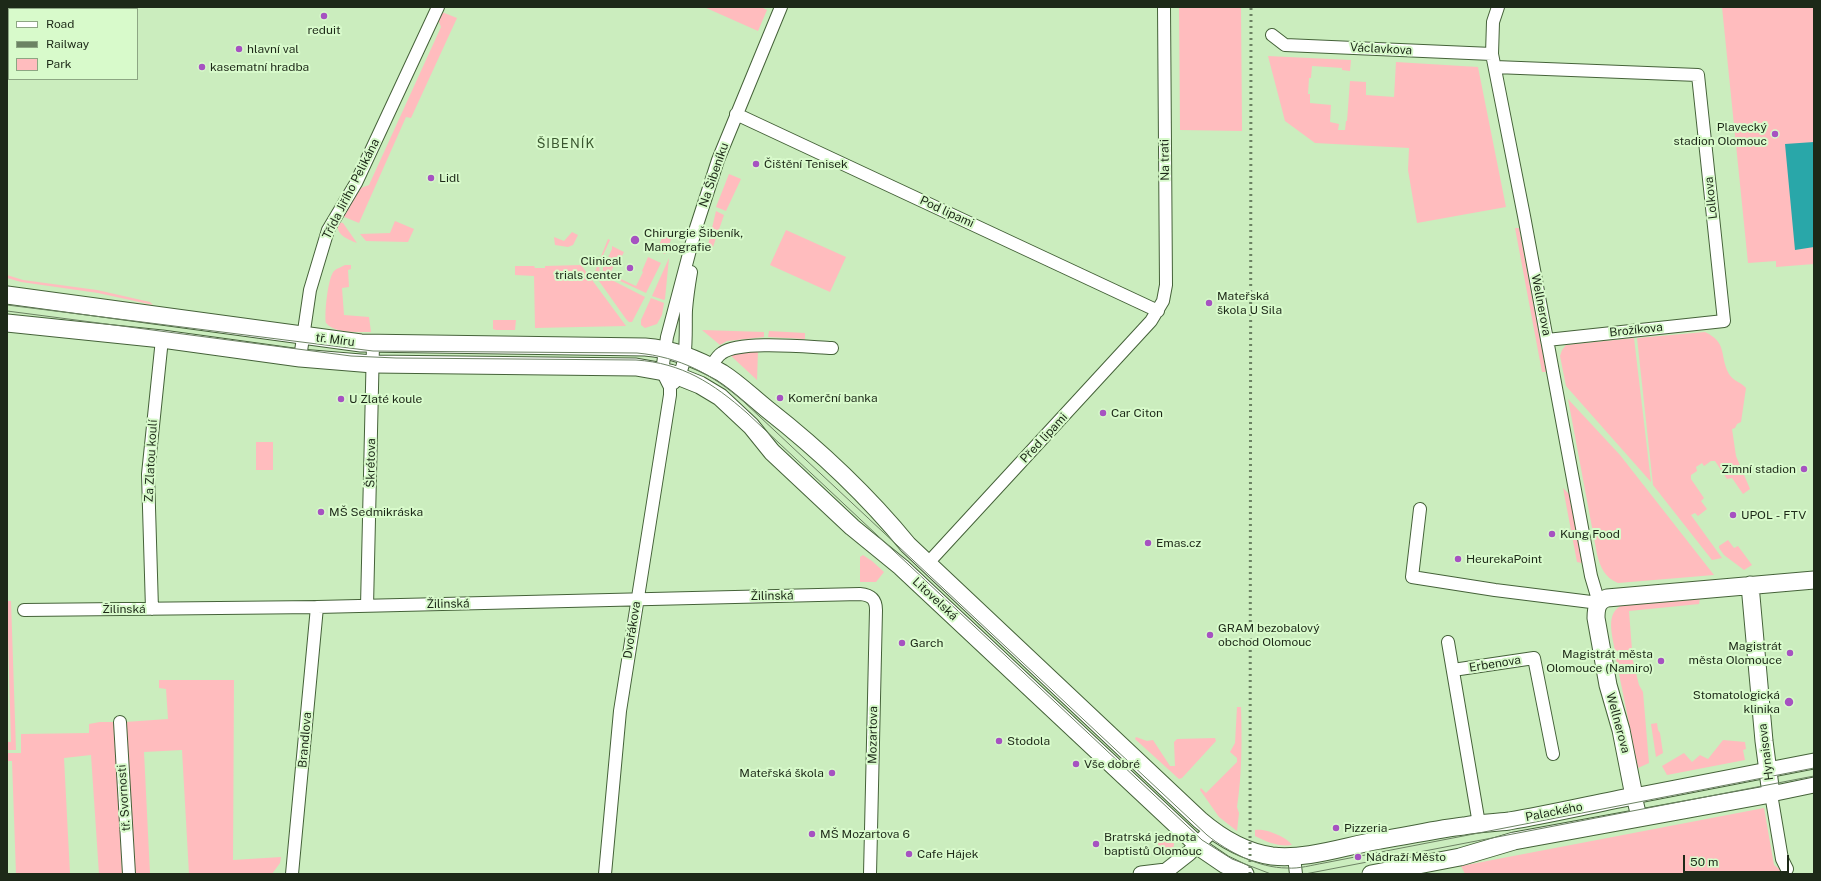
<!DOCTYPE html>
<html>
<head>
<meta charset="utf-8">
<style>
	body { margin:0 }
	#map { position:relative; width:1821px; height:881px; overflow:hidden; background:#cbedbe; font-family:"Public Sans",sans-serif }
	canvas { display:block }
	.frame { position:absolute; inset:0; border:8px solid #1d2918; pointer-events:none }
	.legend { position:absolute; left:8px; top:8px; width:130px; height:72px; box-sizing:border-box; background:#d8facb; border:1px solid #8da683; margin:0; padding:5px 7px; list-style:none; font-size:12px; color:#1d2918 }
	.legend li { display:flex; align-items:center; gap:8px; height:20px }
	.legend b { width:20px; border:1px solid #8da683 }
	.scale { position:absolute; left:1683px; top:855px; width:106px; height:18px; box-sizing:border-box; border:2px solid #1d2918; border-top:0; padding-left:5px; font-size:12px; line-height:14px; white-space:nowrap; color:#1d2918; -webkit-text-stroke:3px #d8facb; paint-order:stroke }
</style>
</head>
<body>
<div id="map">
<canvas width="1821" height="881"></canvas>
<div class="frame"></div>
<ul class="legend">
<li><b style="height:5px;background:#fff"></b>Road</li>
<li><b style="height:5px;background:#6c8263"></b>Railway</li>
<li><b style="height:11px;background:#ffbcbe"></b>Park</li>
</ul>
<div class="scale">50 m</div>
</div>
<script>
const context = document.querySelector('canvas').getContext('2d');
context.lineJoin = 'round';
function paint(path, color) {
  context.fillStyle = color;
  context.fill(path, 'evenodd');
}
function trace(path, color, width, dash) {
  context.strokeStyle = color;
  context.lineWidth = width;
  context.lineCap = dash ? 'butt' : 'round';
  context.setLineDash(dash || []);
  context.stroke(path);
}
function drawText(font, color, halo, rows, align = 'center') {
  context.font = font + ' "Public Sans",sans-serif';
  context.lineWidth = 4;
  context.setLineDash([]);
  context.textBaseline = 'middle';
  context.strokeStyle = halo;
  context.fillStyle = color;
  for (const [text, x, y, turn = 0] of rows) {
    context.save();
    context.translate(x, y);
    context.rotate((+turn || 0) * Math.PI / 180);
    context.textAlign = isNaN(turn) ? turn : align;
    if (halo) context.strokeText(text, 0, 0);
    context.fillText(text, 0, 0);
    context.restore();
  }
}
paint(new Path2D(`
	M 704,7 L 761,7 L 767,10 L 758,31 Z
	M 1179,7 L 1241,7 L 1242,131 L 1180,130 Z
	M 1722,7 L 1814,7 L 1814,264 L 1776,267 L 1776,261 L 1748,263 Z
	M 442,12 L 457,18 L 411,118 L 406,117 L 359,223 L 342,216 L 361,188 L 369,185 L 441,27 L 438,19 Z
	M 1268,56 L 1351,60 L 1350,71 L 1342,70 L 1342,68 L 1312,66 L 1311,78 L 1309,78 L 1308,94 L 1310,94 L 1310,103 L 1331,105 L 1330,122 L 1339,124 L 1338,130 L 1345,130 L 1346,121 L 1347,121 L 1350,81 L 1366,82 L 1366,95 L 1394,97 L 1396,62 L 1478,67 L 1506,207 L 1417,223 L 1408,170 L 1409,148 L 1315,143 L 1285,121 Z
	M 729,174 L 741,179 L 726,211 L 716,207 Z
	M 716,211 L 724,215 L 713,247 L 708,245 Z
	M 395,221 L 414,229 L 408,242 L 366,241 L 360,234 L 390,233 Z
	M 339,222 L 343,223 L 357,243 C 347,239 334,234 339,222 Z
	M 1515,228 L 1519,228 L 1546,372 L 1542,372 Z
	M 786,230 L 846,257 L 830,292 L 770,265 Z
	M 665,231 L 673,235 L 665,254 L 657,250 Z
	M 572,232 L 578,235 L 573,245 L 568,247 L 555,245 L 554,237 L 564,241 Z
	M 608,239 L 610,240 L 599,264 L 600,274 L 645,297 L 632,322 L 629,322 L 626,319 L 594,274 Z
	M 612,246 L 624,252 L 620,260 L 617,259 L 610,274 L 636,286 L 643,272 L 642,271 L 648,257 L 661,263 L 646,293 L 603,273 L 603,263 L 605,264 L 612,249 Z
	M 669,258 L 665,299 L 664,300 L 652,296 Z
	M 345,265 L 351,265 L 351,269 L 348,270 L 349,287 L 342,288 L 344,315 L 369,317 L 371,332 C 358,332 335,334 326,323 C 324,315 328,277 334,271 C 337,268 342,267 345,265 Z
	M 581,265 L 626,326 L 535,328 L 534,276 L 515,275 L 515,266 L 534,266 L 535,268 L 545,268 L 545,266 Z
	M 7,275 L 23,280 L 97,290 L 150,302 L 153,305 L 98,293 L 21,282 L 7,278 Z
	M 651,298 L 664,303 L 662,315 L 657,324 L 645,328 L 641,325 L 641,320 Z
	M 493,320 L 516,320 L 515,330 L 496,330 L 493,329 Z
	M 702,330 L 764,332 L 764,337 L 727,341 L 720,345 Z
	M 769,331 L 805,333 L 805,339 L 768,337 Z
	M 1705,332 C 1728,343 1719,355 1729,374 C 1733,381 1741,382 1746,388 L 1741,422 L 1737,424 L 1735,428 L 1732,429 L 1736,456 L 1750,489 L 1743,494 L 1732,478 L 1727,479 L 1715,461 L 1711,461 L 1704,466 L 1702,463 L 1696,467 L 1697,471 L 1691,475 L 1691,479 L 1704,498 L 1701,501 L 1707,509 L 1698,516 L 1695,513 L 1691,515 L 1722,558 L 1712,560 L 1653,485 L 1637,338 Z
	M 1634,338 L 1651,482 L 1566,386 L 1560,356 L 1562,350 L 1566,345 Z
	M 758,351 L 757,380 L 730,355 L 734,353 Z
	M 1568,399 L 1620,455 L 1714,575 L 1618,583 C 1605,578 1600,567 1597,554 Z
	M 256,442 L 273,442 L 273,470 L 256,470 Z
	M 1563,488 L 1569,494 L 1582,563 L 1577,562 Z
	M 1728,540 L 1734,548 L 1738,546 L 1752,565 L 1744,570 L 1724,555 L 1719,548 L 1719,546 Z
	M 863,555 L 872,561 L 884,572 L 876,582 L 860,582 L 860,557 Z
	M 1700,598 L 1699,604 L 1629,611 L 1632,650 L 1615,651 C 1613,637 1604,612 1623,605 Z
	M 7,601 L 11,601 L 16,750 L 7,750 L 7,742 L 11,742 Z
	M 1632,657 L 1639,685 L 1643,692 L 1649,763 L 1638,768 L 1616,659 Z
	M 159,680 L 234,680 L 233,860 L 281,857 L 280,863 L 272,874 L 189,874 L 182,750 L 144,752 L 150,874 L 134,874 L 125,722 L 168,719 L 166,689 L 159,688 Z
	M 1237,707 L 1241,707 C 1242,740 1242,775 1237,807 L 1239,813 L 1237,831 L 1219,817 L 1200,790 L 1201,788 L 1206,793 L 1237,762 L 1237,758 L 1230,752 L 1235,743 Z
	M 100,722 L 114,722 L 117,748 L 122,874 L 99,874 L 91,755 L 64,758 L 70,874 L 16,874 L 12,761 L 7,761 L 7,753 L 21,753 L 21,734 L 89,733 L 89,724 Z
	M 1657,723 L 1658,730 L 1660,733 L 1663,753 L 1656,757 L 1651,724 Z
	M 1136,737 L 1147,741 L 1153,740 L 1170,766 L 1175,766 L 1174,742 L 1177,739 L 1215,738 L 1216,741 L 1182,778 L 1179,779 L 1135,739 Z
	M 1723,740 L 1745,742 L 1746,749 L 1743,750 L 1745,760 L 1667,775 L 1662,766 L 1684,753 L 1692,762 L 1700,755 L 1708,759 Z
	M 1764,808 L 1774,865 L 1786,874 L 1465,874 L 1461,866 Z
	M 1255,830 C 1265,828 1287,837 1292,845 C 1280,847 1266,842 1255,836 Z
	M1158 844a8 8 0 1 1 16 0a8 8 0 1 1-16 0Z`), '#ffbcbe');
paint(new Path2D(`
	M 1814,142 L 1814,247 L 1795,250 L 1785,144 Z`), '#29a7a9');
const minor = new Path2D(`
	M 1272,35 L 1285,45 L 1492,54
	M 1495,67 L 1698,75 L 1724,321 L 1547,340
	M 736,114 L 1158,311
	M 300,358 L 310,290 L 328,230 L 356,183 L 438,7
	M 711,367 C 714,362 717,356 722,353 C 740,340 808,347 832,348
	M 674,383 C 689,367 685,330 686,310 C 687,297 689,284 691,272
	M 1420,509 L 1412,577 L 1495,590 L 1599,603 L 1591,576 L 1524,216 L 1492,54 L 1493,22 L 1498,7
	M 928,563 L 1151,321 L 1163,301 L 1166,285 L 1164,7
	M 367,606 L 373,344
	M 152,609 L 148,474 L 162,339
	M 24,610 L 317,607 L 860,594 C 871,595 876,599 876,610 L 870,874
	M 1448,642 L 1479,824
	M 1453,670 L 1534,658 L 1553,754
	M 120,722 L 129,874
	M 1771,794 L 1782,859 L 1787,869
	M 1294,857 L 1296,874
	M 292,874 L 317,607
	M 605,874 L 620,711 L 670,395 L 670,387 L 662,371 L 667,337 L 695,231 L 718,160 L 781,7`);
const tertiary = new Path2D(`
	M 1771,794 L 1814,785
	M 1639,817 L 1634,796 L 1814,761
	M 1141,874 L 1166,871 L 1189,853 L 1212,830`);
const secondary = new Path2D(`
	M 7,295 L 361,343 L 645,347 C 672,349 698,359 722,373 C 738,383 752,397 767,409 C 818,449 867,495 908,545 L 1200,820 C 1221,838 1244,852 1272,856 C 1307,860 1345,846 1380,840 C 1408,836 1436,829 1464,826 C 1479,823 1494,823 1509,821 C 1551,814 1593,804 1634,796 L 1621,730 L 1608,685 L 1596,618 C 1596,609 1597,601 1607,598 L 1814,580
	M 7,323 L 162,339 L 300,358 L 373,364 L 636,367 L 670,373 L 700,385 L 720,397 L 751,426 L 772,452 L 852,527 L 901,567 L 1202,849 L 1224,864 L 1245,874
	M 1371,874 L 1460,857 L 1514,841 L 1771,794 L 1764,741 L 1750,585`);
trace(minor, '#456239', 14);
trace(tertiary, '#456239', 17);
trace(secondary, '#456239', 19);
trace(minor, '#fff', 12);
trace(tertiary, '#fff', 15);
trace(secondary, '#fff', 17);
trace(new Path2D(`
	M 7,305 L 373,351 L 637,353 C 680,357 712,374 744,402 L 1207,835 C 1228,852 1259,868 1287,868 C 1299,869 1312,865 1324,863 L 1814,768
	M 7,311 L 351,356 L 396,358 L 636,360 C 682,363 713,383 747,413 L 1202,840 L 1232,859 L 1271,874
	M 1305,874 L 1814,776`), '#6c8263', 1);
trace(new Path2D(`
	M 1250,874 L 1251,7`), '#6c8263', 3, [2, 4]);
for (const [x, y, r, color] of [
	[324,16,4,"#a652c1"],
	[239,49,4,"#a652c1"],
	[202,67,4,"#a652c1"],
	[1775,134,4,"#a652c1"],
	[756,164,4,"#a652c1"],
	[431,178,4,"#a652c1"],
	[635,240,5,"#a652c1"],
	[630,268,4,"#a652c1"],
	[1209,303,4,"#a652c1"],
	[780,398,4,"#a652c1"],
	[341,399,4,"#a652c1"],
	[1103,413,4,"#a652c1"],
	[1804,469,4,"#a652c1"],
	[321,512,4,"#a652c1"],
	[1733,515,4,"#a652c1"],
	[1552,534,4,"#a652c1"],
	[1148,543,4,"#a652c1"],
	[1458,559,4,"#a652c1"],
	[1210,635,4,"#a652c1"],
	[902,643,4,"#a652c1"],
	[1790,653,4,"#a652c1"],
	[1661,661,4,"#a652c1"],
	[1789,702,5,"#a652c1"],
	[999,741,4,"#a652c1"],
	[1076,764,4,"#a652c1"],
	[832,773,4,"#a652c1"],
	[1336,828,4,"#a652c1"],
	[812,834,4,"#a652c1"],
	[1096,844,4,"#a652c1"],
	[909,854,4,"#a652c1"],
	[1358,857,4,"#a652c1"]
]) {
  const dot = new Path2D();
  dot.arc(x, y, r, 0, 2 * Math.PI);
  context.fillStyle = color;
  context.fill(dot);
  trace(dot, '#d8facb', 1.5);
}
drawText('12px', '#1d2918', '#d8facb', [
	["reduit",324,30,"center"],
	["hlavní val",247,49],
	["kasematní hradba",210,67],
	["Plavecký",1767,127,"right"],
	["stadion Olomouc",1767,141,"right"],
	["Čištění Tenisek",764,164],
	["Lidl",439,178],
	["Chirurgie Šibeník,",644,233],
	["Mamografie",644,247],
	["Clinical",622,261,"right"],
	["trials center",622,275,"right"],
	["Mateřská",1217,296],
	["škola U Sila",1217,310],
	["Komerční banka",788,398],
	["U Zlaté koule",349,399],
	["Car Citon",1111,413],
	["Zimní stadion",1796,469,"right"],
	["MŠ Sedmikráska",329,512],
	["UPOL - FTV",1741,515],
	["Kung Food",1560,534],
	["Emas.cz",1156,543],
	["HeurekaPoint",1466,559],
	["GRAM bezobalový",1218,628],
	["obchod Olomouc",1218,642],
	["Garch",910,643],
	["Magistrát",1782,646,"right"],
	["města Olomouce",1782,660,"right"],
	["Magistrát města",1653,654,"right"],
	["Olomouce (Namiro)",1653,668,"right"],
	["Stomatologická",1780,695,"right"],
	["klinika",1780,709,"right"],
	["Stodola",1007,741],
	["Vše dobré",1084,764],
	["Mateřská škola",824,773,"right"],
	["Pizzeria",1344,828],
	["MŠ Mozartova 6",820,834],
	["Bratrská jednota",1104,837],
	["baptistů Olomouc",1104,851],
	["Cafe Hájek",917,854],
	["Nádraží Město",1366,857]
], 'left');
drawText('12px', '#1d2918', '#d8facb', [
	["Václavkova",1381,49,3],
	["Na trati",1165,160,-91],
	["Na Šibeníku",714,175,-71],
	["Třída Jiřího Pelikána",351,189,-63],
	["Lolkova",1711,198,-96],
	["Pod lipami",947,212,25],
	["Wellnerova",1541,305,79],
	["Brožíkova",1636,330,-6],
	["tř. Míru",335,340,7],
	["Před lipami",1044,438,-47],
	["Za Zlatou koulí",151,461,-87],
	["Škrétova",371,463,-89],
	["Žilinská",772,596,-1],
	["Litovelská",935,599,43],
	["Žilinská",448,604,-1],
	["Žilinská",124,609],
	["Dvořákova",632,630,-81],
	["Erbenova",1495,664,-9],
	["Wellnerova",1618,723,75],
	["Mozartova",873,735,-89],
	["Brandlova",305,740,-85],
	["Hynaisova",1766,752,-97],
	["tř. Svornosti",124,798,-94],
	["Palackého",1554,812,-11]
]);
context.letterSpacing = '1px';
drawText('13px', '#3a572f', '#d8facb', [
	["ŠIBENÍK",566,144]
]);
context.letterSpacing = '0px';
</script>
</body>
</html>
